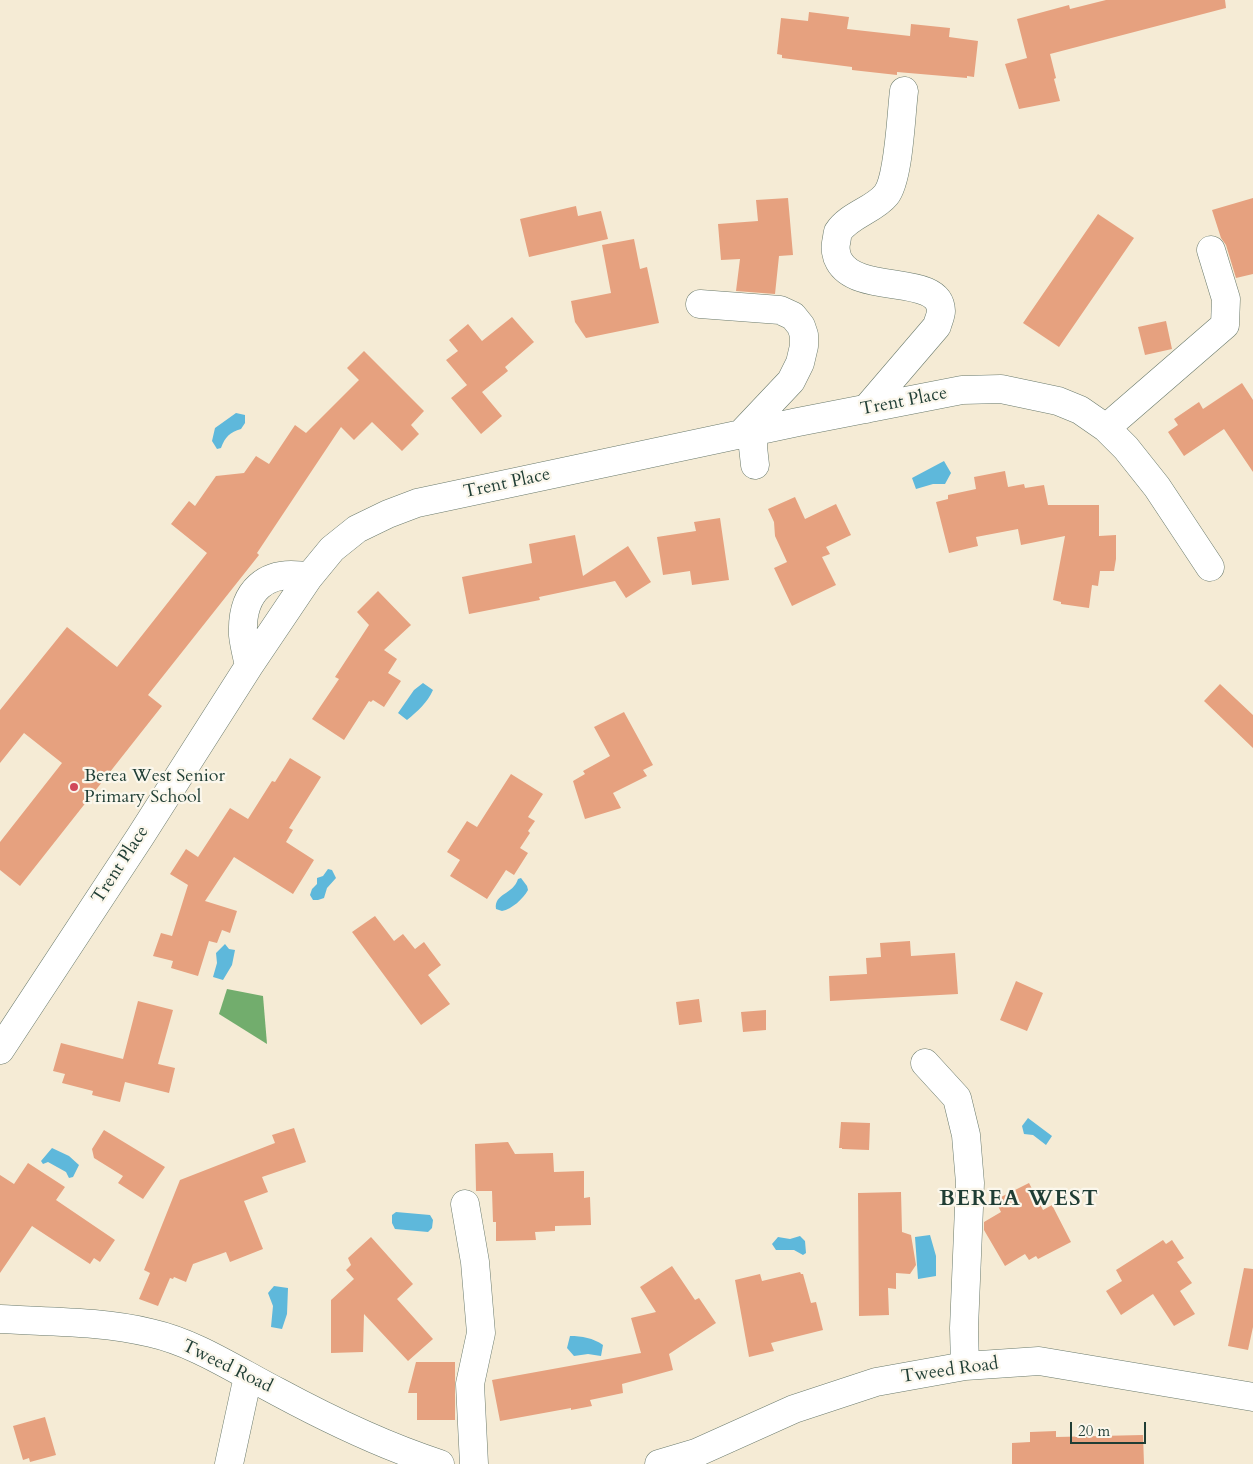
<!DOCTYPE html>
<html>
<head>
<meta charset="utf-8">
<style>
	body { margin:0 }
	#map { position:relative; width:1253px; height:1464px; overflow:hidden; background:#f5ebd5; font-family:Cardo,serif }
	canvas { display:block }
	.scale { position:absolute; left:1070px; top:1422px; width:76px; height:22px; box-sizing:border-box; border:2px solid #1f3d34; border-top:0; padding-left:6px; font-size:15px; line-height:18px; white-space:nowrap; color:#1f3d34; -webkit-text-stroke:4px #fbf7ec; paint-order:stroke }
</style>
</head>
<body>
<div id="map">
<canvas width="1253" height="1464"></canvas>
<div class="scale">20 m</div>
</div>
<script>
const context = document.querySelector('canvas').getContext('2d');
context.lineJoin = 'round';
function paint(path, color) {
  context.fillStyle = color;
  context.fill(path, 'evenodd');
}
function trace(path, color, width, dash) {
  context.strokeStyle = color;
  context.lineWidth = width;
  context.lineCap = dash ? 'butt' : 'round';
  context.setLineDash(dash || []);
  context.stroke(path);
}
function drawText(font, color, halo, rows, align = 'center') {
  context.font = font + ' Cardo,serif';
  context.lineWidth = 4.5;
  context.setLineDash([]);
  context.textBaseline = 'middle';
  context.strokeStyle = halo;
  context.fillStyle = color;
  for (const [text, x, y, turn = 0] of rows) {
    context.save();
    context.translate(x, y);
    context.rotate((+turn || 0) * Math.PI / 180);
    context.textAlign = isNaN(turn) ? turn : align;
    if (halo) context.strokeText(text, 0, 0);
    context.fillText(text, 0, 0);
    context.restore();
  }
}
paint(new Path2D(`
	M 227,989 L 263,996 L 267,1044 L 219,1014 Z`), '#72ad6d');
paint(new Path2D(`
	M 236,413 L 245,415 L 245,423 L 241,429 C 230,432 225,437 221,448 L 217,449 L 212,441 L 215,428 Z
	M 944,461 L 951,473 L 945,484 L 933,484 L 916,489 L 912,478 Z
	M 423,683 L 433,690 C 427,703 418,711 407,720 L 398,713 L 414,690 Z
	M 328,869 L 332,870 L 336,878 L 327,888 L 324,898 L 318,900 L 313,900 L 310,895 L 312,889 L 317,884 L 317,878 L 323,876 Z
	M 521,878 L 527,886 L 528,890 C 523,899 512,909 502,911 L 496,909 C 494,893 513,895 518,879 Z
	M 225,944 L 229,949 L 235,950 L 232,965 L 223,980 L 213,977 L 217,963 L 216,953 Z
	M 1028,1118 L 1052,1136 L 1046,1145 L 1033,1135 L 1024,1134 L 1022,1126 Z
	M 52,1148 L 69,1156 L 79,1165 L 73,1177 L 69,1178 L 66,1172 L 48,1162 L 43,1164 L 41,1161 Z
	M 396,1212 L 430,1215 L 433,1220 L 432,1228 L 428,1232 L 395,1229 L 392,1223 L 392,1215 Z
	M 930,1235 L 936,1256 L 936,1276 L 918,1279 L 915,1237 Z
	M 800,1236 L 805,1241 L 806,1253 L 803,1255 L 794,1250 L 776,1250 L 772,1244 L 778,1237 L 790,1239 Z
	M 274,1286 L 288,1288 L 287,1314 L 282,1329 L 271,1327 L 273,1306 L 268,1293 Z
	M 570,1336 C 582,1336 593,1338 603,1345 L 601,1356 L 588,1354 L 574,1356 L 567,1348 Z`), '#5eb8db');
paint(new Path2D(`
	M 1106,0 L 1225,0 L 1226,8 L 1050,54 L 1056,78 L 1054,79 L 1060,101 L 1019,109 L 1005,64 L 1027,58 L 1017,19 L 1069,5 L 1070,9 Z
	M 809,12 L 849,17 L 847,29 L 910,36 L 911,24 L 950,28 L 949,37 L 978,41 L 974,77 L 967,76 L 967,78 L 897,72 L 897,75 L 852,70 L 852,67 L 782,58 L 782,55 L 777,54 L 781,18 L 808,21 Z
	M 788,198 L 793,255 L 779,256 L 775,294 L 736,291 L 740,259 L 721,260 L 718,224 L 758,221 L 756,200 Z
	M 1253,198 L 1253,274 L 1236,278 L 1226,245 L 1221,238 L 1212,210 Z
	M 576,206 L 578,216 L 601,211 L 608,239 L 529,257 L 520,219 Z
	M 1098,214 L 1134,238 L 1059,347 L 1023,323 Z
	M 634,239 L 640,269 L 647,267 L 659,323 L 586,338 L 575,322 L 571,301 L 611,293 L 602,245 Z
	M 512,317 L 534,342 L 505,367 L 508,371 L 482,392 L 502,416 L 481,434 L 451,398 L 467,385 L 446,360 L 458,351 L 449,340 L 468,324 L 482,341 Z
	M 1166,321 L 1172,349 L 1145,355 L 1138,327 Z
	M 364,351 L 424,411 L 411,425 L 419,434 L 402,451 L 372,422 L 354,440 L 341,427 L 257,553 L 259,555 L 148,695 L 162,706 L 20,886 L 0,870 L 0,842 L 62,763 L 24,733 L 0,763 L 0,710 L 67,627 L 117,667 L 207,553 L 171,524 L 189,501 L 195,506 L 216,476 L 244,473 L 256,456 L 269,464 L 295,425 L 306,433 L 359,380 L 347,368 Z
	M 1242,383 L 1253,400 L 1253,472 L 1224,429 L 1184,456 L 1168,432 L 1178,425 L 1174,419 L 1199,402 L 1203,409 Z
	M 1005,471 L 1008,487 L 1024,484 L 1025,488 L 1044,485 L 1048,505 L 1099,505 L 1099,536 L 1116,535 L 1116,559 L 1114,571 L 1100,571 L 1098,586 L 1092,585 L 1089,608 L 1061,604 L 1061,602 L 1053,600 L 1065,536 L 1021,545 L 1018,529 L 976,537 L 978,546 L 949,553 L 936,502 L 948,499 L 948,495 L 976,489 L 974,477 Z
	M 795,497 L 805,519 L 836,504 L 851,535 L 826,547 L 830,554 L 822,557 L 836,585 L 792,606 L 774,568 L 787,562 L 775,536 L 774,522 L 768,509 Z
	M 720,518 L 729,580 L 692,585 L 690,571 L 663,575 L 657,537 L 696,531 L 694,522 Z
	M 575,535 L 583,576 L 628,546 L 651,582 L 626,598 L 615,581 L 539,597 L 540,600 L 469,614 L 462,577 L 532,563 L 529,544 Z
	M 378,591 L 411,625 L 384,650 L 397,659 L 388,673 L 401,681 L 384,707 L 373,700 L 371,702 L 369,701 L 344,740 L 312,719 L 339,679 L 335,677 L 369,625 L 357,612 Z
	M 1220,684 L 1253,715 L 1253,748 L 1204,701 Z
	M 624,712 L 653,765 L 643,770 L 647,776 L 613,793 L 621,808 L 585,819 L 573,781 L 585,774 L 583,771 L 610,756 L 594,727 Z
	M 290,758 L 321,777 L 289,828 L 293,830 L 286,842 L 314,860 L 293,894 L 234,857 L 205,901 L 237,911 L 230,933 L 222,930 L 217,943 L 209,941 L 198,976 L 171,968 L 173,961 L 153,956 L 161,933 L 172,936 L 188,885 L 170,874 L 186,849 L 198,857 L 230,808 L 248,819 L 272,781 L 275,782 Z
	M 511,774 L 543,794 L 528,817 L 535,821 L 528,831 L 530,833 L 520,848 L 528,853 L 514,875 L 506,870 L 487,899 L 450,876 L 460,860 L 447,852 L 467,821 L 477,827 Z
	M 375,916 L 394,941 L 403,934 L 415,949 L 424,942 L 441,965 L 428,975 L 450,1004 L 421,1025 L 352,932 Z
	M 910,941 L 911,956 L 955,953 L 958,994 L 830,1001 L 829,976 L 867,974 L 866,958 L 881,957 L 880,943 Z
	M 1016,981 L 1043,993 L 1027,1031 L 1000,1020 Z
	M 699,999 L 702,1022 L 679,1025 L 676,1002 Z
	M 138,1001 L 173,1010 L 158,1064 L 175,1068 L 169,1093 L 125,1082 L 120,1102 L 92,1095 L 93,1091 L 62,1083 L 65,1074 L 53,1071 L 61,1043 L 123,1059 Z
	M 766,1010 L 766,1030 L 743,1032 L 741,1012 Z
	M 841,1122 L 870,1123 L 869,1150 L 842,1149 L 842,1148 L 839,1148 Z
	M 294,1128 L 306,1162 L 262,1177 L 268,1192 L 244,1201 L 263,1249 L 230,1262 L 226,1252 L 193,1264 L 186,1282 L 174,1277 L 173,1279 L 170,1278 L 158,1306 L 139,1299 L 150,1273 L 144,1270 L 180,1180 L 275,1143 L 272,1135 Z
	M 104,1130 L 165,1167 L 143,1199 L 118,1183 L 123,1176 L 94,1158 L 92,1149 Z
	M 508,1142 L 515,1154 L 553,1153 L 554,1172 L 584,1171 L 584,1198 L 590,1197 L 591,1225 L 555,1226 L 555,1231 L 535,1232 L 536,1240 L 496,1241 L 496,1222 L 493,1222 L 492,1191 L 476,1191 L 475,1144 Z
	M 28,1163 L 65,1187 L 56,1200 L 115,1240 L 100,1262 L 94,1258 L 90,1264 L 32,1226 L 0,1273 L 0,1175 L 14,1184 Z
	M 1029,1183 L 1043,1210 L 1052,1205 L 1071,1242 L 1038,1259 L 1036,1256 L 1029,1260 L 1025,1254 L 1005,1266 L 984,1230 L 984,1222 L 1001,1212 L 995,1200 Z
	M 901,1192 L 902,1232 L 911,1235 L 916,1265 L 910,1274 L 896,1273 L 896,1289 L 888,1288 L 889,1315 L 859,1316 L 858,1193 Z
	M 371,1237 L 413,1284 L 397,1299 L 433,1339 L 408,1361 L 364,1314 L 363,1352 L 331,1353 L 331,1300 L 354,1279 L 346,1270 L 351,1265 L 348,1258 Z
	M 1163,1240 L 1166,1244 L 1172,1240 L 1184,1258 L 1177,1262 L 1192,1283 L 1180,1291 L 1195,1314 L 1174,1326 L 1153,1294 L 1121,1315 L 1106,1291 L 1122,1281 L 1116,1270 Z
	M 672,1266 L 695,1300 L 699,1298 L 716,1323 L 669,1354 L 673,1370 L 622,1384 L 623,1393 L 590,1400 L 592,1406 L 571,1410 L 571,1408 L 500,1421 L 492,1380 L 641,1353 L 631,1318 L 656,1312 L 640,1287 Z
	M 1244,1268 L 1253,1269 L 1253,1327 L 1248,1350 L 1228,1346 Z
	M 800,1272 L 801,1274 L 803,1274 L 811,1303 L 816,1302 L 823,1330 L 771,1343 L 774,1351 L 749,1357 L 735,1280 L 760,1274 L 762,1281 Z
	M 416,1362 L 455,1362 L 455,1420 L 417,1420 L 417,1393 L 408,1393 Z
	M 45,1417 L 56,1455 L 30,1462 L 29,1458 L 23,1460 L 13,1426 Z
	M 1056,1431 L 1056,1437 L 1143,1435 L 1144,1464 L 1012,1464 L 1012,1443 L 1030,1442 L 1030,1432 Z`), '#e6a17f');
const minor = new Path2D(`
	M 700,304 L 780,310 L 793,316 L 801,326 L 804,335 L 804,346 L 800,363 L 791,381 L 740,435
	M 866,409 L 937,326 C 938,321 941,316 941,311 C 940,273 858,296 839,261 C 836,256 835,248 836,243 C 837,239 837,235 838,232 C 849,215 874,210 886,195 C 899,179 901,114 904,91
	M 1106,428 L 1225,325 L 1226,299 L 1211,250
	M 754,432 L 753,447 L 755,465
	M 249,666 C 247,656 244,645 243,635 C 241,591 266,568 309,577
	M 0,1050 L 140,837 L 249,666 L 309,577 L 332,549 L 357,529 L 388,514 L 417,503 L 798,422 L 962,390 L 1001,389 L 1058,401 L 1080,410 L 1106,428 L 1126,448 L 1157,487 L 1210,567
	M 925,1063 L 957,1098 L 966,1135 L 970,1183 L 964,1328 L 965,1366
	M 465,1204 L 475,1262 L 481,1333 L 470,1384 L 474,1464
	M 0,1319 C 50,1322 102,1321 151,1333 C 196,1343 237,1371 278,1392 C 330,1420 384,1446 440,1464
	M 229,1464 L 248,1376
	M 659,1464 L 696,1453 L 794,1409 L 876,1382 L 965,1366 L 1039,1361 L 1253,1397`);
trace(minor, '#6a7a6c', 29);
trace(minor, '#fff', 28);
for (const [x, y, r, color] of [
	[74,787,5,"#d1495b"]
]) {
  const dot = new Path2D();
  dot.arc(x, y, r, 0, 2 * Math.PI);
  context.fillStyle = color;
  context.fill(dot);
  trace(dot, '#fbf7ec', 2);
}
drawText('18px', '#1f3d34', '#fbf7ec', [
	["Trent Place",904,402,-11],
	["Trent Place",507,484,-12],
	["Trent Place",121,865,-57],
	["Tweed Road",227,1367,26],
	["Tweed Road",950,1371,-8]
]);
drawText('18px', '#1f3d34', '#fbf7ec', [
	["Berea West Senior",84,777],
	["Primary School",84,798]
], 'left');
context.letterSpacing = '1px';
drawText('bold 22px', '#1f3d34', '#fbf7ec', [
	["BEREA WEST",1019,1200]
]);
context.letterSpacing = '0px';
</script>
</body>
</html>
